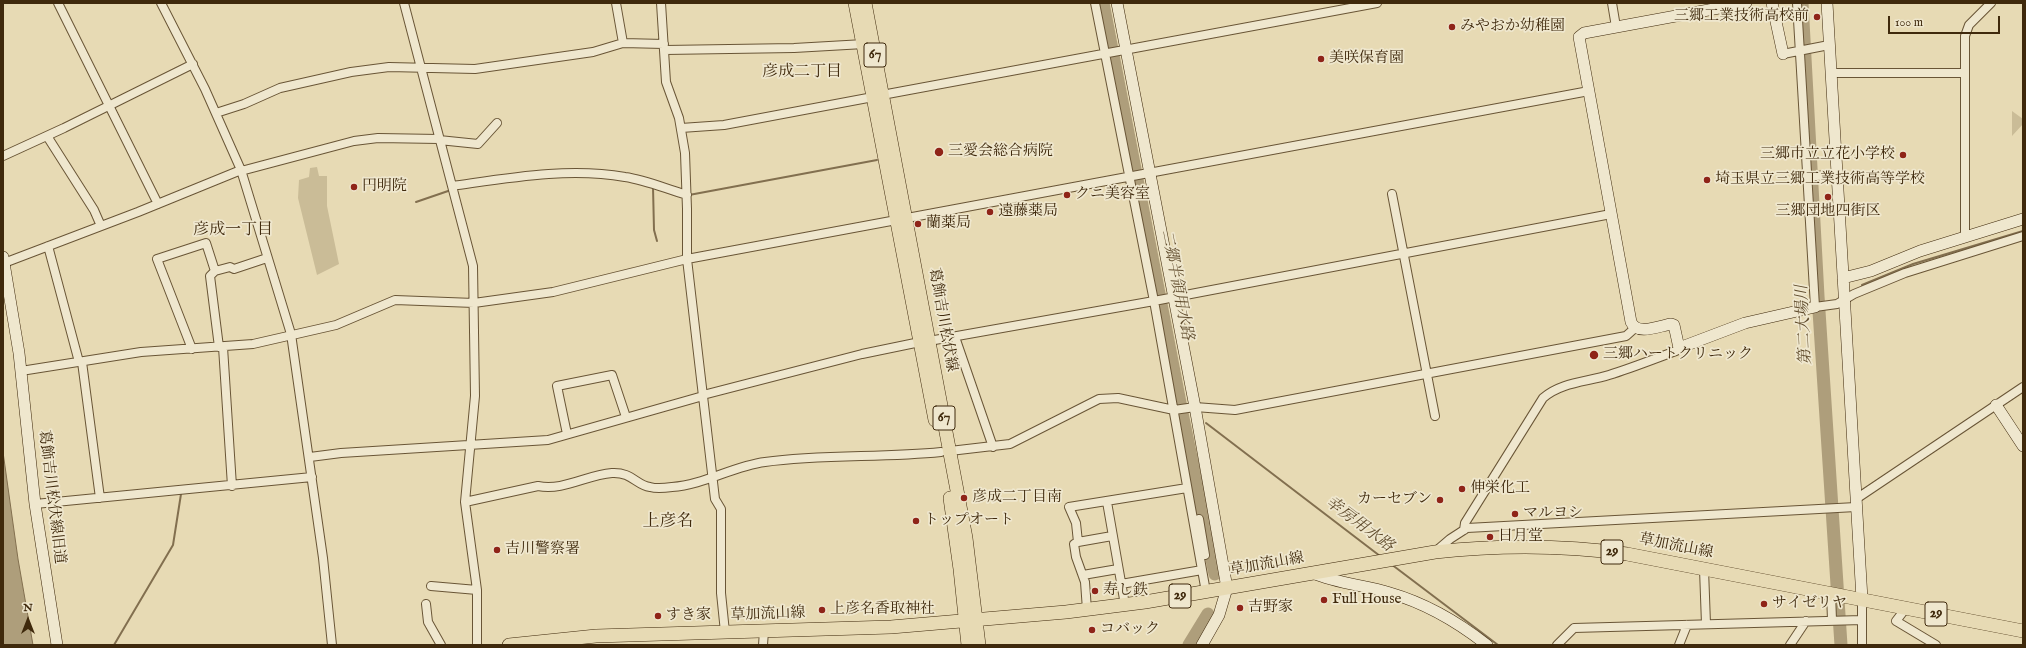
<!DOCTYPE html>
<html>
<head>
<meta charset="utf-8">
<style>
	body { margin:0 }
	#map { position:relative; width:2026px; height:648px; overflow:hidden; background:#e7dab4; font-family:"IM FELL English",serif }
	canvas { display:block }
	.frame { position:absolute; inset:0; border:4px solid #3f290c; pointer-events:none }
	.north { position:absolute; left:8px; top:600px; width:40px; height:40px; -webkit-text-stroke:3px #efe7ce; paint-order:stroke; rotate:0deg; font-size:11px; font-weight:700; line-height:16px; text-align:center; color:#3f290c }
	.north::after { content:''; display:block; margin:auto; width:14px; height:18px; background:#3f290c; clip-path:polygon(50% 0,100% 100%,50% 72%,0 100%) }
	.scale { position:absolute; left:1888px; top:16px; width:112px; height:18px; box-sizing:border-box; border:2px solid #3f290c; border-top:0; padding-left:5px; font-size:12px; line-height:14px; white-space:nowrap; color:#3f290c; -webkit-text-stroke:3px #efe7ce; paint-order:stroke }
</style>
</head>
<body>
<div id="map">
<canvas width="2026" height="648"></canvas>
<div class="frame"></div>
<div class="north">N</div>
<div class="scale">100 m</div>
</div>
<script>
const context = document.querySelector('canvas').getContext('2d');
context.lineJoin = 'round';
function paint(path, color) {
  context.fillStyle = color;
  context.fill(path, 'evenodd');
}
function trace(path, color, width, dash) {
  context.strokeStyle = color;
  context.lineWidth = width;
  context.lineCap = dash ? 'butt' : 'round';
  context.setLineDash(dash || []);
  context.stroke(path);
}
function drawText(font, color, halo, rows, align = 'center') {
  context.font = font + ' "IM FELL English","Noto Serif JP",serif';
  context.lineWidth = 3.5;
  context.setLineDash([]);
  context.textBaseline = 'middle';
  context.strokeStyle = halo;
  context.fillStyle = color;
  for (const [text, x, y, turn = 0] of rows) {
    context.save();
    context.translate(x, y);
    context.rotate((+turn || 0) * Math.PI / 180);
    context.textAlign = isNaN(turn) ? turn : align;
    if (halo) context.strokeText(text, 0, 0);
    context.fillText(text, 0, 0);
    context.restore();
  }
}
paint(new Path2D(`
	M 2012,111 L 2023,119 L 2023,124 L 2012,136 Z
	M 317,167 L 319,176 L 327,176 L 327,206 L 339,264 L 317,275 L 298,198 L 299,180 L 309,177 L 310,168 Z`), '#cabc97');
const water = new Path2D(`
	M 3,452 L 18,559 L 33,645 L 3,645 Z`);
paint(water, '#ae9e7b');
trace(water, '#826f4f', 1);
trace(new Path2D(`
	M 653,187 L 654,230 L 657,241
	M 689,195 L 877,160
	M 416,202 L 451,190
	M 1862,285 L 1913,264 L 2023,231
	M 1818,296 L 1823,294
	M 1206,423 L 1380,556
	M 1391,564 L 1498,645
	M 114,645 L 173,545 L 181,494`), '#826f4f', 2);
trace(new Path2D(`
	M 1103,3 L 1182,413 L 1215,574
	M 1802,3 L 1818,296 L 1841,645
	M 1189,645 L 1208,614`), '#ae9e7b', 13);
const street = new Path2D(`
	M 58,3 L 158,204
	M 161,3 L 205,89 L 241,170 L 291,334 L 323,558 L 332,645
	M 404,3 L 473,266 L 475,396 L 465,502 L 477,590 L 477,645
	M 616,3 L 623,43
	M 661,3 L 666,82 L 679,118 L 685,153 L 687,209 L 687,259 L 715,499 L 721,509 L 721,593 L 725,632
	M 1095,3 L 1154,301 L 1206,592
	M 1612,3 L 1616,27
	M 1797,3 L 1815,307 L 1837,304 L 1854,294 L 1905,273 L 2023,236
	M 665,50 L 794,48 L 864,44
	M 1783,54 L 1829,45
	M 1831,73 L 1965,73
	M 882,95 L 1377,3
	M 216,113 L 244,104 L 280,88 L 351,72 L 389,67 L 475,69 L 593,52 L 623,43 L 664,44
	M 681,128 L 724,125 L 873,97
	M 47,136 L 94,210 L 101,226
	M 439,140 L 478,144 L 497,123
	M 3,156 L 64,128 L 193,64
	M 241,171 L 354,141 L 378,138 L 439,139
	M 1807,177 L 1836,174
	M 452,186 C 509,178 568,167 625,177 C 646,180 666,189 687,195
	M 1392,194 L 1435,416
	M 1965,237 L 1965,36 L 1969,25 L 1991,3
	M 48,246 L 79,362
	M 4,263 L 138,212 L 241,170
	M 215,271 L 210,276 L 219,347
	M 955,337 L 993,447
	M 929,341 L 1154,301 L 1611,214
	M 223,347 L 232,486
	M 192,349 L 157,259 L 206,243 L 215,271 L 230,267 L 234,269 L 267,258
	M 82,362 L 100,498
	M 21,371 L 141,352 L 253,344 L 336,325 L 395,300 L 474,303 L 553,292 L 687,259 L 1589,91
	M 703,395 L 862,354 L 920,342
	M 567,434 L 557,386 L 612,375 L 626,417
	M 950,451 L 1010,444 L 1099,399 L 1118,398 L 1174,410 L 1195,407 L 1235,410 L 1626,336 L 1635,328
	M 310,457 L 341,453 L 548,440 L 703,396
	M 1856,499 L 2023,387
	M 465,502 L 538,486 C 564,491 586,475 612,473 C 632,472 636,485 650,487 C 657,489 665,488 672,487 C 704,485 733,466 765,462 C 823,454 883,458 941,452
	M 1107,502 L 1125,605
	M 35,504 L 312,477
	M 1199,519 L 1205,555
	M 1464,530 L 1465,523 L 1543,398 C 1561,382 1587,382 1609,375 C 1632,368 1654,359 1676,351 L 1679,348
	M 1078,542 L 1112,536
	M 1436,551 L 1450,539 L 1467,528 L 1856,507
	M 1704,569 L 1706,624
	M 1083,575 L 1118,569
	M 1121,584 L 1202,570
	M 431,586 L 477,590
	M 1831,593 L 1832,620
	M 1862,599 L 1862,645
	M 426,604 L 428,622 L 441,645
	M 1906,608 L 1896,621 L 1936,645
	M 1087,610 L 1085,582 L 1076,557 L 1074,544 L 1078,542 L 1076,523 L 1069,507 L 1187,488
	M 763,645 L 764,631
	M 1557,645 L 1574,628 L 1862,620
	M 1679,645 L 1687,625
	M 1790,645 L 1806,621`);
const secondary = new Path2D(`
	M 1117,3 L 1195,407 L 1227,588 L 1219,615 L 1202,645
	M 1746,3 L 1584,33 L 1579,37 L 1631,322 C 1637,336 1659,326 1671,324 L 1674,325 L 1679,348 L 1745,323 L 1815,307
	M 1772,3 L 1783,54
	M 1827,3 L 1862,599
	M 3,257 L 19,353 L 35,504 L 57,645
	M 1843,278 L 1871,271 L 1920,251 L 2023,219
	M 1996,405 L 2023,446
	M 1313,573 C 1338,584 1365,585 1390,593 C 1425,603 1459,623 1487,645`);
const primary = new Path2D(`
	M 855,3 L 935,420
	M 865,3 L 966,538 L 979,645
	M 950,498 L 960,569 L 968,645
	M 509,645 L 596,636 L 891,627 L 1066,612 L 1145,602 L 1435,552 C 1500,545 1563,545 1627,554 L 2023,631`);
trace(street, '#695536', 10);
trace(secondary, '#3f290c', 12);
trace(primary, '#3f290c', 14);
trace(street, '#efe7ce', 8);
trace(secondary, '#efe7ce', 11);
trace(primary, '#e7dab4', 13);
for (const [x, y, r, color] of [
	[1817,17,4,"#8f2418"],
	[1452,27,4,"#8f2418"],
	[1321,59,4,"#8f2418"],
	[939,152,5,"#8f2418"],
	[1903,155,4,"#8f2418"],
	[1707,180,4,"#8f2418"],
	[354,187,4,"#8f2418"],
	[1067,195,4,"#8f2418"],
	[1828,197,4,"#8f2418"],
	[990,212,4,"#8f2418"],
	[918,224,4,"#8f2418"],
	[1594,355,5,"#8f2418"],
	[1462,489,4,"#8f2418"],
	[964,498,4,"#8f2418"],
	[1440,500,4,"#8f2418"],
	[1515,514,4,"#8f2418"],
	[916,521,4,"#8f2418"],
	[1490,537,4,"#8f2418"],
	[497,550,4,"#8f2418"],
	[1095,591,4,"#8f2418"],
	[1324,600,4,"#8f2418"],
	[1764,604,4,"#8f2418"],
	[1240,608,4,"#8f2418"],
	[822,610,4,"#8f2418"],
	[658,616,4,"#8f2418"],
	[1092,630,4,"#8f2418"]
]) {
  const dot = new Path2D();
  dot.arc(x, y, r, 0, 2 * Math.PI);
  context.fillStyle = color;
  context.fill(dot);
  trace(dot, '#efe7ce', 1.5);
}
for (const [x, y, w] of [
	[875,55,22],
	[944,418,22],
	[1612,552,22],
	[1180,596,22],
	[1936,614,22]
]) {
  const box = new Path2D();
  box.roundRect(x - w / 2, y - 12, w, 24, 3);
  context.fillStyle = '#efe7ce';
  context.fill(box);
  trace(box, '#3f290c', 1);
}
drawText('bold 14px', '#3f290c', null, [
	["67",875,55],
	["67",944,418],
	["29",1612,552],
	["29",1180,596],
	["29",1936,614]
]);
drawText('15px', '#3f290c', '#efe7ce', [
	["三郷工業技術高校前",1809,17,"right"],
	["みやおか幼稚園",1460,27],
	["美咲保育園",1329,59],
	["三愛会総合病院",948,152],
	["三郷市立立花小学校",1895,155,"right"],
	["埼玉県立三郷工業技術高等学校",1715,180],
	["円明院",362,187],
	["クニ美容室",1075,195],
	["遠藤薬局",998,212],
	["三郷団地四街区",1828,212,"center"],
	["蘭薬局",926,224],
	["三郷ハートクリニック",1603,355],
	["伸栄化工",1470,489],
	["彦成二丁目南",972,498],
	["カーセブン",1432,500,"right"],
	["マルヨシ",1523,514],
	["トップオート",924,521],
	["日月堂",1498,537],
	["吉川警察署",505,550],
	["寿し鉄",1103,591],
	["Full House",1332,600],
	["サイゼリヤ",1772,604],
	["吉野家",1248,608],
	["上彦名香取神社",830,610],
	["すき家",666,616],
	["コバック",1100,630]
], 'left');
drawText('15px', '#3f290c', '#efe7ce', [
	["葛飾吉川松伏線",942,320,80],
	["葛飾吉川松伏線旧道",51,497,83],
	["草加流山線",1676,547,11],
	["草加流山線",1267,565,-10],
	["草加流山線",768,615,-2]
]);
drawText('16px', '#3f290c', '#efe7ce', [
	["彦成二丁目",802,73],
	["彦成一丁目",233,231]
]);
drawText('italic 16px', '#604c2d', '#efe7ce', [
	["二郷半領用水路",1176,285,79],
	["第二大場川",1805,325,-93],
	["幸房用水路",1359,525,37]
]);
drawText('17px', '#3f290c', '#efe7ce', [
	["上彦名",668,523]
]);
</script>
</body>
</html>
